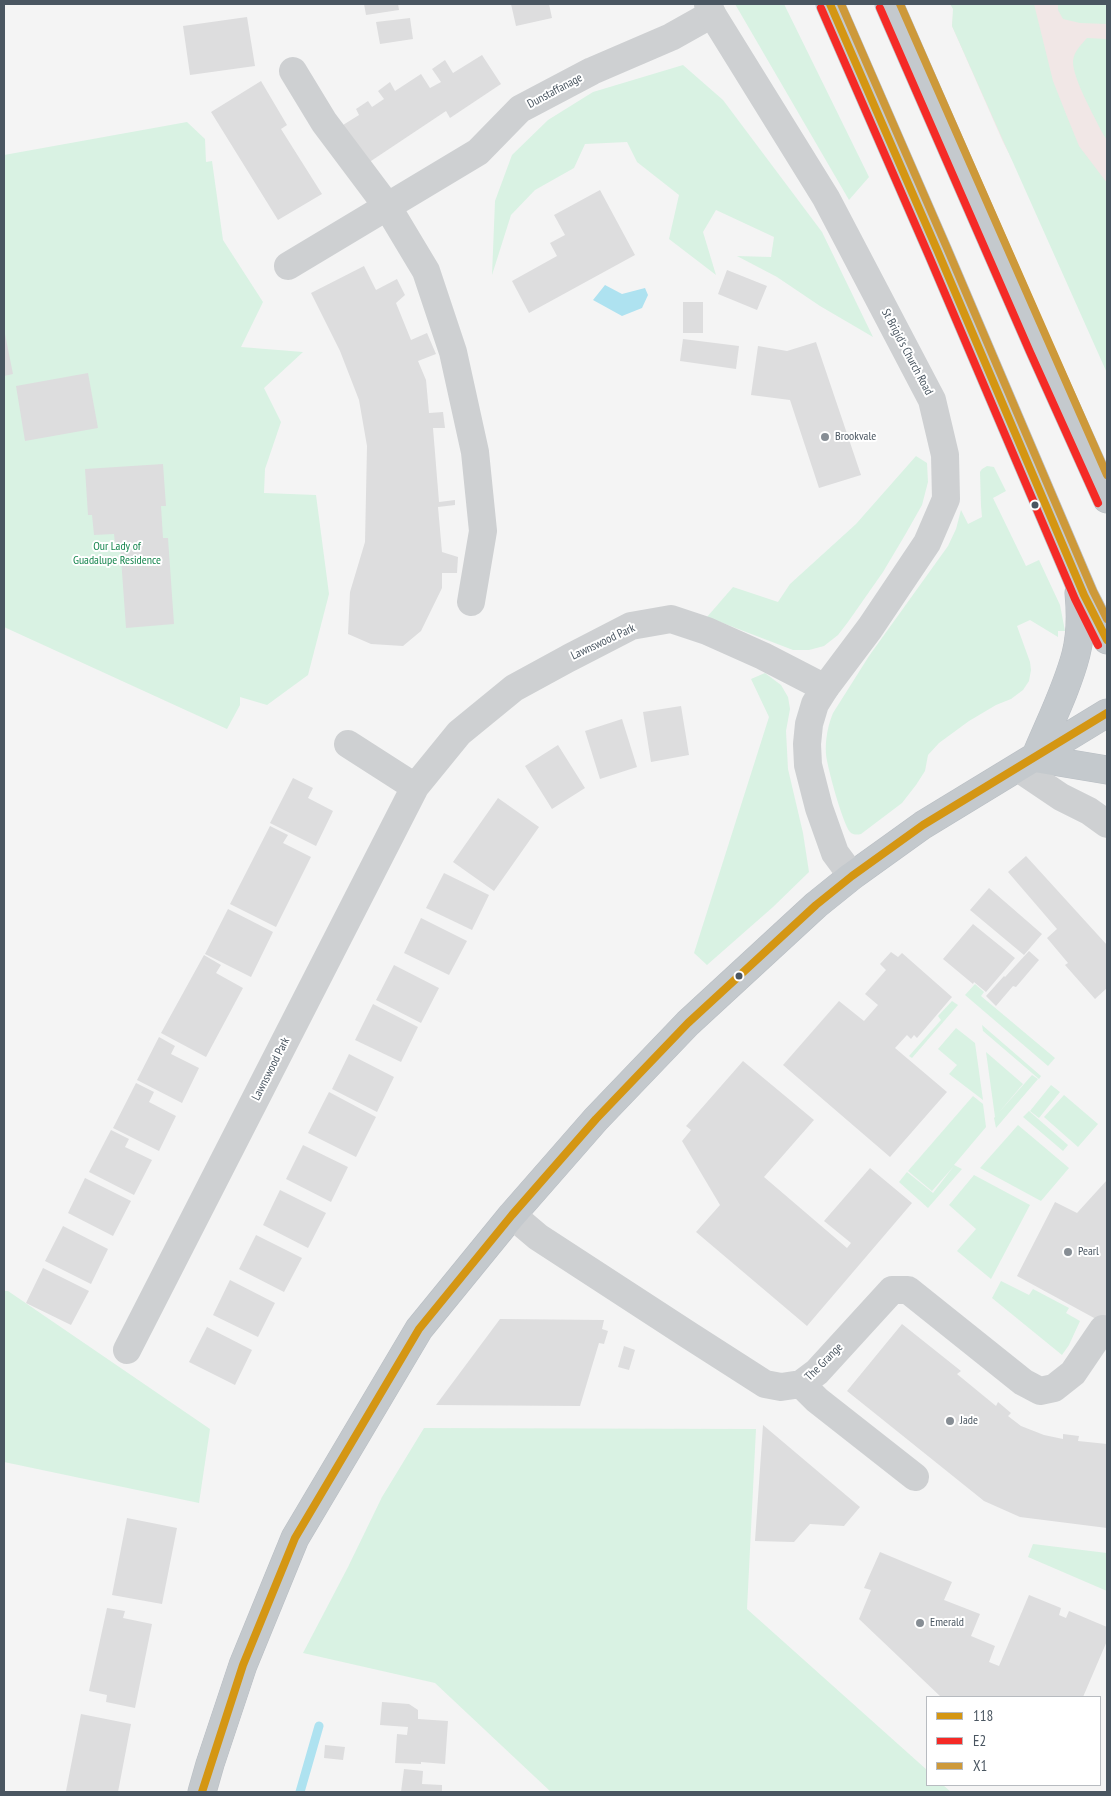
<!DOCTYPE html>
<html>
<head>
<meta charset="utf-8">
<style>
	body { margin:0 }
	#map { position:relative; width:1111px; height:1796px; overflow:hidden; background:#f4f4f4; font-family:"PT Sans Narrow",sans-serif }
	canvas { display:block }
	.frame { position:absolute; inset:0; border:5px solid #4a5661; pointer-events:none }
	.legend { position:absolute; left:926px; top:1696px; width:175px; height:90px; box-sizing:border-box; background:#fff; border:1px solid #b7bbc0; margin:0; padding:6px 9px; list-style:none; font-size:15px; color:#4a5661 }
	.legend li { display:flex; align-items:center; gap:10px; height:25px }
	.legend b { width:25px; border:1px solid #b7bbc0 }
</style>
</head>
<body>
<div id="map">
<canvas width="1111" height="1796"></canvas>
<div class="frame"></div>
<ul class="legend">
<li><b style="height:6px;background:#d49613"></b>118</li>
<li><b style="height:6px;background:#f52a26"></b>E2</li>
<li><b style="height:6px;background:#cd993a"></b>X1</li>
</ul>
</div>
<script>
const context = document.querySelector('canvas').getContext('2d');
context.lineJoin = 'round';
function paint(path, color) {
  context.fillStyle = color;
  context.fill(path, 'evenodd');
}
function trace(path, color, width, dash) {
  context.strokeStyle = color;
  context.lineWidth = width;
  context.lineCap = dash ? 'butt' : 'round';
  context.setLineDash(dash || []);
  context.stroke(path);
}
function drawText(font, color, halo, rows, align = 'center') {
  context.font = font + ' "PT Sans Narrow",sans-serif';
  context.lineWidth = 4;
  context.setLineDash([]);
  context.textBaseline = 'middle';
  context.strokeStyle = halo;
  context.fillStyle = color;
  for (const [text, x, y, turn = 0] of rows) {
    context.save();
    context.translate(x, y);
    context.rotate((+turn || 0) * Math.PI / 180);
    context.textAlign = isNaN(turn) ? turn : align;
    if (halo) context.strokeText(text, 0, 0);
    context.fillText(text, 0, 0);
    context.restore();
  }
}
paint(new Path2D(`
	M 954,4 L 1107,4 L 1107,345 L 1003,142 L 952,26 Z`), '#f1e7e6');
paint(new Path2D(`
	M 735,4 L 784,4 L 869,177 L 849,200 Z
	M 950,4 L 1034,4 L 1053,81 L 1066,114 L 1079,146 L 1107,183 L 1107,373 L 952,26 L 953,9 Z
	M 1058,4 L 1107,4 L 1107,24 L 1080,23 L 1063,19 L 1058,10 Z
	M 1087,38 L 1107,39 L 1107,140 L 1103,134 C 1095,118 1072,77 1073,61 C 1074,51 1081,45 1087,38 Z
	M 683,65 L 723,100 L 822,232 L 873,337 L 820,306 L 777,277 L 737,256 L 771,257 L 774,237 L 716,210 L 703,232 L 716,275 L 669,239 L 679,195 L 637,162 L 627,142 L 585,144 L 574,168 L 535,190 L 511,215 L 492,275 L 495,201 L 512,155 L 548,120 L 593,92 Z
	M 187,122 L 205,139 L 206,162 L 212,161 L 223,240 L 263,302 L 241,347 L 303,352 L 264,388 L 281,422 L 265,469 L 264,493 L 316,495 L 329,594 L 308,675 L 267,705 L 240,697 L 240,705 L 227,729 L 4,627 L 4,155 Z
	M 916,456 L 927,463 L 928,482 L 922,505 L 905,535 L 883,572 L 848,622 L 838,635 L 824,646 L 809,650 L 793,650 L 707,617 L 733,587 L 778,602 L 790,584 L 856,524 Z
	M 987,466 L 994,467 L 1006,491 L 993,498 L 1026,566 L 1039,560 L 1060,605 L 1065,631 L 1058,631 L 1058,637 L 1030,620 L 1017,626 L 1030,662 L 1031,670 L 1029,681 L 1023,690 L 1011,699 L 996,705 L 969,721 L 939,743 L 928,755 L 925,771 L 916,785 L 902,803 L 861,834 C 857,835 853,835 850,832 C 843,824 827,767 826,754 C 825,740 828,725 833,713 L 869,656 L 948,546 L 956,529 L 961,510 L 968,524 L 982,517 L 981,506 L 980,472 L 982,469 Z
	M 765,673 L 781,685 L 788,697 L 790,709 L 786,731 L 788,769 L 803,833 L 809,872 L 773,907 L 707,965 L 694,953 L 769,717 L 751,679 Z
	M 975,984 L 984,992 L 981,996 L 1055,1058 L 1048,1066 L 965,995 Z
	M 952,1001 L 958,1005 L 912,1058 L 909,1056 L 941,1020 L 938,1016 Z
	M 982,1025 L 1041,1076 L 1039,1079 L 983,1031 Z
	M 956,1028 L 975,1043 L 983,1100 L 949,1074 L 957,1065 L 938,1049 Z
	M 986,1052 L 1023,1084 L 995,1117 Z
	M 1032,1075 L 1038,1079 L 996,1128 L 994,1118 Z
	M 1051,1085 L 1060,1092 L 1039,1118 L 1030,1111 Z
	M 1064,1095 L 1098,1124 L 1078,1147 L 1044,1117 Z
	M 973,1096 L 983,1104 L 986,1127 L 954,1165 L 962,1169 L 928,1208 L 899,1182 L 907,1172 L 933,1193 L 954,1166 L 932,1191 L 908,1171 Z
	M 1029,1111 L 1068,1145 L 1063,1151 L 1023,1117 Z
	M 1018,1125 L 1069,1168 L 1041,1201 L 980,1168 Z
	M 974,1175 L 1030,1205 L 991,1279 L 957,1251 L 976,1229 L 949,1205 Z
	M 1001,1281 L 1029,1295 L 1033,1289 L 1069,1308 L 1066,1313 L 1080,1321 L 1069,1345 L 1062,1355 L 992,1298 Z
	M 4,1291 L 8,1291 L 210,1429 L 199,1503 L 4,1462 Z
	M 424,1428 L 756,1429 L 747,1609 L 927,1770 L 927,1785 L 943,1785 L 951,1792 L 551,1792 L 435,1683 L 303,1653 L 348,1567 L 382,1497 Z
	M 1033,1544 L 1107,1553 L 1107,1591 L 1028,1557 Z`), '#d9f2e3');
paint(new Path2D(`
	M 605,285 L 622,294 L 645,288 L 648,295 L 642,308 L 622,316 L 593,300 Z`), '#aee2f0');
trace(new Path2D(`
	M 300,1792 L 319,1726`), '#aee2f0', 9);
paint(new Path2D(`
	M 364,4 L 398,4 L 399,10 L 366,15 Z
	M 511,4 L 549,4 L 552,18 L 516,26 Z
	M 247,17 L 255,66 L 190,75 L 183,26 Z
	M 410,18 L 413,39 L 380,44 L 376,22 Z
	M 482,55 L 501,84 L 450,118 L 446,111 L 368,163 L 343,125 L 359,115 L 356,109 L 368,101 L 372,107 L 384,99 L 378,91 L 390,82 L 395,91 L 421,74 L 430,88 L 441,82 L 432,69 L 445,60 L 453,73 Z
	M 261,81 L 287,125 L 281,129 L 322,194 L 278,220 L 211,112 Z
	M 600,190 L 635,255 L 529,313 L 512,281 L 557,256 L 550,243 L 565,235 L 554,215 Z
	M 364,266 L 376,290 L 397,279 L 405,295 L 396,303 L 411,340 L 427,333 L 436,354 L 418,361 L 426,380 L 429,413 L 443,412 L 445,428 L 433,428 L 439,502 L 455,500 L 455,505 L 438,507 L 442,552 L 458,557 L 457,573 L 442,573 L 442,588 L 421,631 L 403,646 L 371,644 L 348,634 L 350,592 L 365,542 L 367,446 L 359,400 L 340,351 L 311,293 Z
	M 727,270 L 767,286 L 757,310 L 718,294 Z
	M 683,302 L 703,302 L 703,333 L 683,333 Z
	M 4,329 L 13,374 L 4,376 Z
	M 683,339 L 739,346 L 736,369 L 680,361 Z
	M 816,342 L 861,475 L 819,488 L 790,400 L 751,395 L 758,346 L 787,351 Z
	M 88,373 L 98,428 L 25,441 L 16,386 Z
	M 163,464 L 166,506 L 161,506 L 163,538 L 168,538 L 174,624 L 126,628 L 120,544 L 115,544 L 114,534 L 94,535 L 92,515 L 88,515 L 85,469 Z
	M 681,706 L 689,755 L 651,762 L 643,712 Z
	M 622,719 L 637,767 L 600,779 L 585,731 Z
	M 558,745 L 585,788 L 552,809 L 525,766 Z
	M 293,778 L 313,788 L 308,798 L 333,811 L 316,846 L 270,823 Z
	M 498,798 L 539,827 L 494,891 L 453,862 Z
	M 270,826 L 288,835 L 283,843 L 311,857 L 276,927 L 230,904 Z
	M 1026,856 L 1107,945 L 1107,988 L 1095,999 L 1065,965 L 1068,963 L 1047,938 L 1057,929 L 1008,872 Z
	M 444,873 L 489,895 L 472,930 L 426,908 Z
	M 989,888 L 1042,934 L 1024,955 L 970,910 Z
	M 228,909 L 273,932 L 251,977 L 205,954 Z
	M 421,918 L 467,941 L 449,975 L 404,953 Z
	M 973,924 L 1015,958 L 986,992 L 974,982 L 973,984 L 943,959 Z
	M 1029,951 L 1039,960 L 1016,987 L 1013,986 L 996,1006 L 986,996 L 1004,976 L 1005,977 Z
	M 891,952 L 898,957 L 902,953 L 952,997 L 917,1038 L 914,1035 L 911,1039 L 907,1035 L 895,1048 L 947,1092 L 890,1157 L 783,1065 L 839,1001 L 864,1021 L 878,1005 L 865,994 L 886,970 L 880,964 Z
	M 204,955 L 221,965 L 216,973 L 243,988 L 206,1057 L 161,1033 Z
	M 394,965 L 439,988 L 421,1023 L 376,1000 Z
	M 373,1004 L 418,1027 L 401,1062 L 355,1040 Z
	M 159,1037 L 175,1046 L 171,1054 L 199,1068 L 182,1103 L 137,1080 Z
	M 349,1054 L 394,1077 L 377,1112 L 332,1089 Z
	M 743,1061 L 814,1120 L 764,1177 L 847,1248 L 851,1243 L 824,1221 L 870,1168 L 912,1203 L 807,1326 L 696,1232 L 720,1205 L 682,1141 L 691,1130 L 686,1126 Z
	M 136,1083 L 154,1092 L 149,1102 L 176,1116 L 159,1151 L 113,1128 Z
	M 329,1092 L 376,1117 L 356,1157 L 308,1133 Z
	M 111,1130 L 129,1139 L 125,1147 L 152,1160 L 134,1195 L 89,1172 Z
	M 303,1145 L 348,1167 L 331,1202 L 286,1179 Z
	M 85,1178 L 131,1201 L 113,1236 L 68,1213 Z
	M 1107,1180 L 1107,1325 L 1017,1276 L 1055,1202 L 1077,1213 Z
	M 280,1190 L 326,1213 L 308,1248 L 263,1225 Z
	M 63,1226 L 108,1249 L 91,1284 L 45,1261 Z
	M 256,1235 L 302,1258 L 284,1292 L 239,1269 Z
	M 43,1268 L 89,1291 L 71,1325 L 26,1303 Z
	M 230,1280 L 275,1303 L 258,1337 L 213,1315 Z
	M 500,1319 L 604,1320 L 602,1329 L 608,1331 L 604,1344 L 599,1343 L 580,1406 L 436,1405 Z
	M 902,1324 L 961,1371 L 957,1374 L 996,1406 L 998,1402 L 1011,1413 L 1008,1416 L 1021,1426 L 1044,1435 L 1063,1439 L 1063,1434 L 1079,1436 L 1078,1441 L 1107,1444 L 1107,1528 L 1020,1517 L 984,1501 L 847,1391 Z
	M 207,1327 L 252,1350 L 235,1385 L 189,1362 Z
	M 624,1346 L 635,1350 L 629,1370 L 618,1367 Z
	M 763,1425 L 860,1507 L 844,1526 L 810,1524 L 794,1542 L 755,1541 Z
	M 127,1518 L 177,1528 L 162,1604 L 112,1595 Z
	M 880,1552 L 952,1582 L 944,1600 L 980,1614 L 971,1636 L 995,1646 L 989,1662 L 999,1666 L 1029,1595 L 1061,1608 L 1059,1615 L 1066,1618 L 1069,1611 L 1107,1627 L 1107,1641 L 1083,1697 L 941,1697 L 859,1619 L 871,1590 L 864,1588 Z
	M 107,1608 L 125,1611 L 123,1618 L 152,1624 L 135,1708 L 106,1702 L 107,1695 L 89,1691 Z
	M 382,1702 L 409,1704 L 418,1710 L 418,1719 L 448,1721 L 445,1764 L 421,1762 L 421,1764 L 395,1763 L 397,1734 L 407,1735 L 408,1727 L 380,1725 Z
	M 81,1714 L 131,1724 L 118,1792 L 66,1791 Z
	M 325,1745 L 345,1747 L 343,1760 L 324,1758 Z
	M 404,1769 L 423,1771 L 422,1784 L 442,1785 L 442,1792 L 401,1792 Z`), '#ddddde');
const trunk = new Path2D(`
	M 830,4 L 938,252 L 1084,595 L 1107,640
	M 889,4 L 1039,348 L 1107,499
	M 1035,758 C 1049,724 1067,689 1076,654 C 1081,634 1081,613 1079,593
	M 1035,758 L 1107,770
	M 202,1792 L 210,1764 L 243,1665 L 295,1538 L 419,1329 L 512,1215 L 596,1119 L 688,1023 L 816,905 L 852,876 L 923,825 L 1107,713`);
trace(trunk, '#b9bec3', 29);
trace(new Path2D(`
	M 293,71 L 324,122 L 387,206 L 426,271 L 453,352 L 475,452 L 483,531 L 471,602
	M 288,266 L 478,152 L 520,109 L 592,71 L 671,37 L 712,14
	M 348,744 L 415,787
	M 1018,768 L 1061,797 L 1089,811 L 1107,824
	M 512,1215 L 538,1237 L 687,1334 L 765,1384 L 781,1387 L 801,1384 L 817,1372 L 892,1290 L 908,1290 L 1023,1382 L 1040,1391 L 1054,1388 L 1073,1373 L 1103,1329
	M 127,1350 L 415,787 L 459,733 L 514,688 L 569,658 L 631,626 L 671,619 L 707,631 L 763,656 L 825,688
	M 801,1384 L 817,1400 L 915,1477`), '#ced0d2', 28);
trace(new Path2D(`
	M 708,4 L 712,14 L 826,198 L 932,400 L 945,455 L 946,499 L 927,543 L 870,628 L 825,688 L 815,704 L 809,724 L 807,744 L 808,765 L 819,808 L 835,853 L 852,876`), '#ced0d2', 28);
trace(trunk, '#c4c9cd', 28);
trace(new Path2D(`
	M 830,4 L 938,252 L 1084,595 L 1107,640
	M 202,1792 L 243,1665 L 295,1538 L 419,1329 L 512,1215 L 596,1119 L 688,1023 L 816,905 L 852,876 L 923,825 L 1107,713`), '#d49613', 8);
trace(new Path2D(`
	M 821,8 L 929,256 L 1075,599 L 1098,645
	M 880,8 L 1030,352 L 1098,503`), '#f52a26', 8);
trace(new Path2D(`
	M 841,4 L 947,248 L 1093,591 L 1107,619
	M 900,4 L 1107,475`), '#cd993a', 8);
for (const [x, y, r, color] of [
	[825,437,5,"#868d94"],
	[1035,505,4.5,"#4a5661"],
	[739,976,4.5,"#4a5661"],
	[1068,1252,5,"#868d94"],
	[950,1421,5,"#868d94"],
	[920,1623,5,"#868d94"]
]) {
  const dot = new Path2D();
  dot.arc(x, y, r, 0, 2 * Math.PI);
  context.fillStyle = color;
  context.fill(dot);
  trace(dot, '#fff', 2);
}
drawText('12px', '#4a5661', '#fff', [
	["Dunstaffanage",555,91,-28],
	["St Brigid's Church Road",907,352,62],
	["Lawnswood Park",603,642,-25],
	["Lawnswood Park",271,1069,-63],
	["The Grange",824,1362,-45]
]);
drawText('12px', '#4a5661', '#fff', [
	["Brookvale",835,437],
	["Pearl",1078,1252],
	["Jade",960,1421],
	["Emerald",930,1623]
], 'left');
drawText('12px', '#17864f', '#fff', [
	["Our Lady of",117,547],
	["Guadalupe Residence",117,561]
]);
</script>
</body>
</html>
